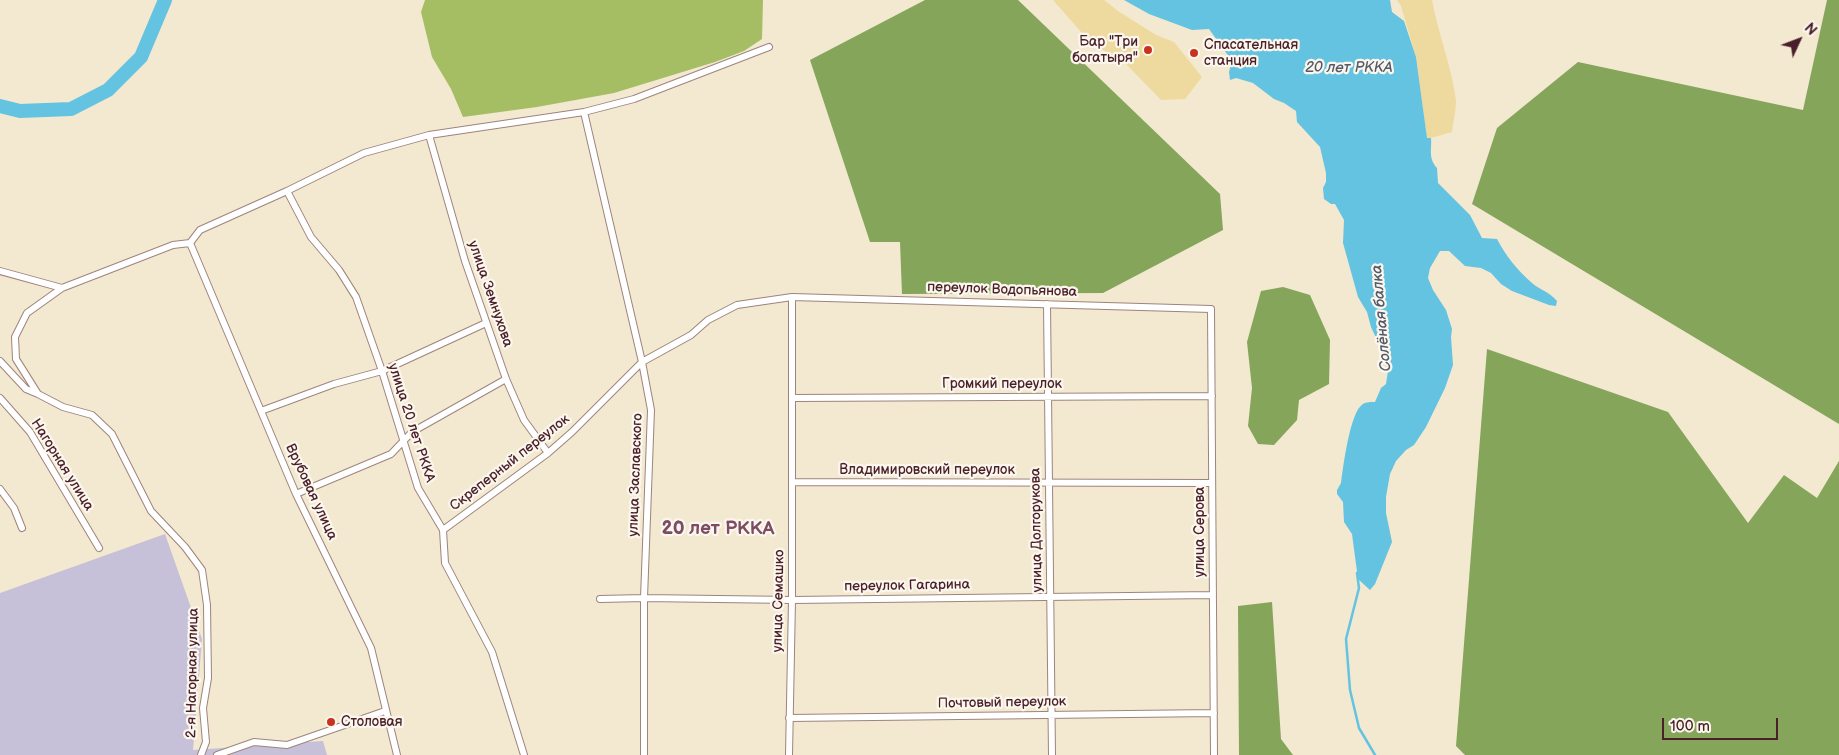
<!DOCTYPE html>
<html>
<head>
<meta charset="utf-8">
<style>
	body { margin:0 }
	#map { position:relative; width:1839px; height:755px; overflow:hidden; background:#f3e8d0; font-family:"Balsamiq Sans",sans-serif }
	canvas { display:block }
	.north { position:absolute; left:1774px; top:15px; width:50px; height:50px; -webkit-text-stroke:4px #fbf7ec; paint-order:stroke; rotate:47deg; font-size:14px; font-weight:700; line-height:20px; text-align:center; color:#4a1f2b }
	.north::after { content:''; display:block; margin:auto; width:18px; height:22px; background:#4a1f2b; clip-path:polygon(50% 0,100% 100%,50% 72%,0 100%) }
	.scale { position:absolute; left:1662px; top:718px; width:116px; height:22px; box-sizing:border-box; border:2px solid #4a1f2b; border-top:0; padding-left:6px; font-size:15px; line-height:18px; white-space:nowrap; color:#4a1f2b; -webkit-text-stroke:4px #fbf7ec; paint-order:stroke }
</style>
</head>
<body>
<div id="map">
<canvas width="1839" height="755"></canvas>
<div class="north">N</div>
<div class="scale">100 m</div>
</div>
<script>
const context = document.querySelector('canvas').getContext('2d');
context.lineJoin = 'round';
function paint(path, color) {
  context.fillStyle = color;
  context.fill(path, 'evenodd');
}
function trace(path, color, width, dash) {
  context.strokeStyle = color;
  context.lineWidth = width;
  context.lineCap = dash ? 'butt' : 'round';
  context.setLineDash(dash || []);
  context.stroke(path);
}
function drawText(font, color, halo, rows, align = 'center') {
  context.font = font + ' "Balsamiq Sans",sans-serif';
  context.lineWidth = 4.5;
  context.setLineDash([]);
  context.textBaseline = 'middle';
  context.strokeStyle = halo;
  context.fillStyle = color;
  for (const [text, x, y, turn = 0] of rows) {
    context.save();
    context.translate(x, y);
    context.rotate((+turn || 0) * Math.PI / 180);
    context.textAlign = isNaN(turn) ? turn : align;
    if (halo) context.strokeText(text, 0, 0);
    context.fillText(text, 0, 0);
    context.restore();
  }
}
paint(new Path2D(`
	M 165,534 L 202,639 L 193,750 L 323,741 L 327,755 L 0,755 L 0,593 Z`), '#c6c0d9');
paint(new Path2D(`
	M 425,0 L 763,0 L 762,39 L 744,51 L 715,62 L 614,93 L 537,107 L 463,117 L 451,89 L 432,57 L 421,12 Z`), '#a5be64');
paint(new Path2D(`
	M 925,0 L 1018,0 L 1220,194 L 1223,230 L 1103,293 L 902,294 L 900,242 L 870,242 L 810,60 Z
	M 1827,0 L 1839,0 L 1839,424 L 1472,204 L 1497,128 L 1578,62 L 1803,110 Z
	M 1283,287 L 1310,295 L 1330,340 L 1329,384 L 1299,400 L 1297,420 L 1274,445 L 1258,444 L 1248,426 L 1252,388 L 1247,342 L 1261,291 Z
	M 1487,349 L 1668,412 L 1748,523 L 1784,475 L 1817,498 L 1839,461 L 1839,755 L 1465,755 L 1456,746 Z
	M 1272,602 L 1281,739 L 1293,755 L 1239,755 L 1238,606 Z`), '#84a55a');
paint(new Path2D(`
	M 1053,0 L 1104,0 L 1118,11 L 1156,35 L 1174,42 L 1202,77 L 1185,99 L 1161,100 L 1127,65 L 1089,41 Z
	M 1397,0 L 1432,0 C 1438,34 1452,67 1456,101 C 1456,111 1453,122 1452,132 L 1427,139 L 1416,57 L 1401,6 Z`), '#eeda9e');
paint(new Path2D(`
	M 1124,0 L 1390,0 L 1392,12 L 1404,21 L 1416,57 L 1427,138 L 1431,138 C 1432,150 1428,158 1437,168 L 1438,183 L 1470,215 L 1482,238 L 1497,239 C 1506,256 1517,270 1532,283 C 1540,290 1550,292 1557,301 L 1556,306 L 1549,305 L 1512,291 L 1501,284 L 1491,273 L 1481,268 L 1465,266 L 1449,251 L 1440,251 L 1430,268 L 1428,278 L 1433,290 L 1446,310 L 1452,329 L 1451,337 L 1453,365 L 1445,388 L 1426,427 L 1414,445 L 1406,450 L 1396,461 L 1390,474 L 1386,497 L 1386,513 L 1392,542 L 1375,584 L 1370,590 L 1358,579 L 1352,534 L 1344,522 L 1343,502 L 1337,494 L 1337,490 L 1341,483 C 1343,468 1350,411 1363,404 C 1366,402 1372,402 1375,402 L 1381,388 L 1386,384 L 1388,371 L 1382,358 L 1378,342 L 1371,327 L 1367,312 L 1358,297 L 1343,243 L 1344,220 L 1335,204 L 1331,204 L 1324,199 L 1323,188 L 1326,182 L 1326,173 L 1320,147 L 1297,122 L 1296,111 L 1284,103 L 1274,99 L 1253,83 L 1236,78 L 1230,80 L 1229,72 L 1232,61 L 1209,29 L 1192,30 L 1149,14 Z`), '#63c3e1');
trace(new Path2D(`
	M 1357,573 L 1359,588 L 1346,639 L 1350,690 L 1359,728 L 1375,755`), '#63c3e1', 2.5);
trace(new Path2D(`
	M 0,106 L 20,111 L 71,109 L 108,90 L 141,57 L 165,0`), '#63c3e1', 14);
const minor = new Path2D(`
	M 584,112 L 642,362 L 651,410 L 644,598 L 644,755
	M 429,135 L 465,261 L 506,379 L 524,420 L 548,453
	M 287,191 L 311,237 L 339,270 L 356,297 L 382,371 L 418,488 L 443,530 L 445,563 L 492,652 L 524,755
	M 190,243 L 296,494 L 371,648 L 397,755
	M 0,271 L 62,288
	M 1047,304 L 1052,755
	M 0,361 L 26,389 L 38,394
	M 0,398 L 30,432 L 99,548
	M 792,398 L 1212,396
	M 261,411 L 334,384 L 382,371 L 486,323
	M 793,482 L 1212,483
	M 0,489 L 14,508 L 22,528
	M 296,494 L 391,454 L 412,432 L 506,379
	M 443,530 L 548,453 L 572,432 L 642,362 L 691,335 L 708,320 L 737,305 L 792,297 L 1211,309 L 1214,755
	M 600,599 L 644,598 L 792,600 L 1213,595
	M 789,718 L 1214,713
	M 201,755 L 206,742 L 203,708 L 208,678 L 207,605 L 202,570 L 185,547 L 151,511 L 112,434 L 92,415 L 63,407 L 38,394 L 16,359 L 15,337 L 27,313 L 62,288 L 173,245 L 190,243 L 200,230 L 287,191 L 364,153 L 429,135 L 584,112 L 634,99 L 769,47
	M 217,755 L 254,742 L 287,745 L 385,711
	M 789,755 L 792,600 L 792,297`);
trace(minor, '#9e847e', 8);
trace(minor, '#fff', 6);
for (const [x, y, r, color] of [
	[1148,50,5,"#c8321e"],
	[1194,53,5,"#c8321e"],
	[331,722,5,"#c8321e"]
]) {
  const dot = new Path2D();
  dot.arc(x, y, r, 0, 2 * Math.PI);
  context.fillStyle = color;
  context.fill(dot);
  trace(dot, '#fbf7ec', 2);
}
drawText('14px', '#4a1f2b', '#fbf7ec', [
	["Бар \"Три",1138,42,"right"],
	["богатыря\"",1138,58,"right"],
	["Спасательная",1204,45],
	["станция",1204,61],
	["Столовая",341,722]
], 'left');
drawText('14px', '#4a1f2b', '#fbf7ec', [
	["переулок Водопьянова",1002,290,2],
	["улица Земнухова",490,294,71],
	["Громкий переулок",1002,384],
	["улица 20 лет РККА",411,423,72],
	["Скреперный переулок",510,463,-38],
	["Нагорная улица",62,465,58],
	["Владимировский переулок",927,470],
	["улица Заславского",636,475,-88],
	["Врубовая улица",311,492,65],
	["улица Долгорукова",1037,530,-91],
	["улица Серова",1200,532,-90],
	["переулок Гагарина",907,586,-1],
	["улица Семашко",779,601,-89],
	["2-я Нагорная улица",193,673,-89],
	["Почтовый переулок",1002,703,-1]
]);
drawText('italic 15px', '#53586b', '#fbf7ec', [
	["20 лет РККА",1349,68],
	["Солёная балка",1382,318,-95]
]);
drawText('bold 19px', '#7c4c65', '#fbf7ec', [
	["20 лет РККА",718,529]
]);
</script>
</body>
</html>
